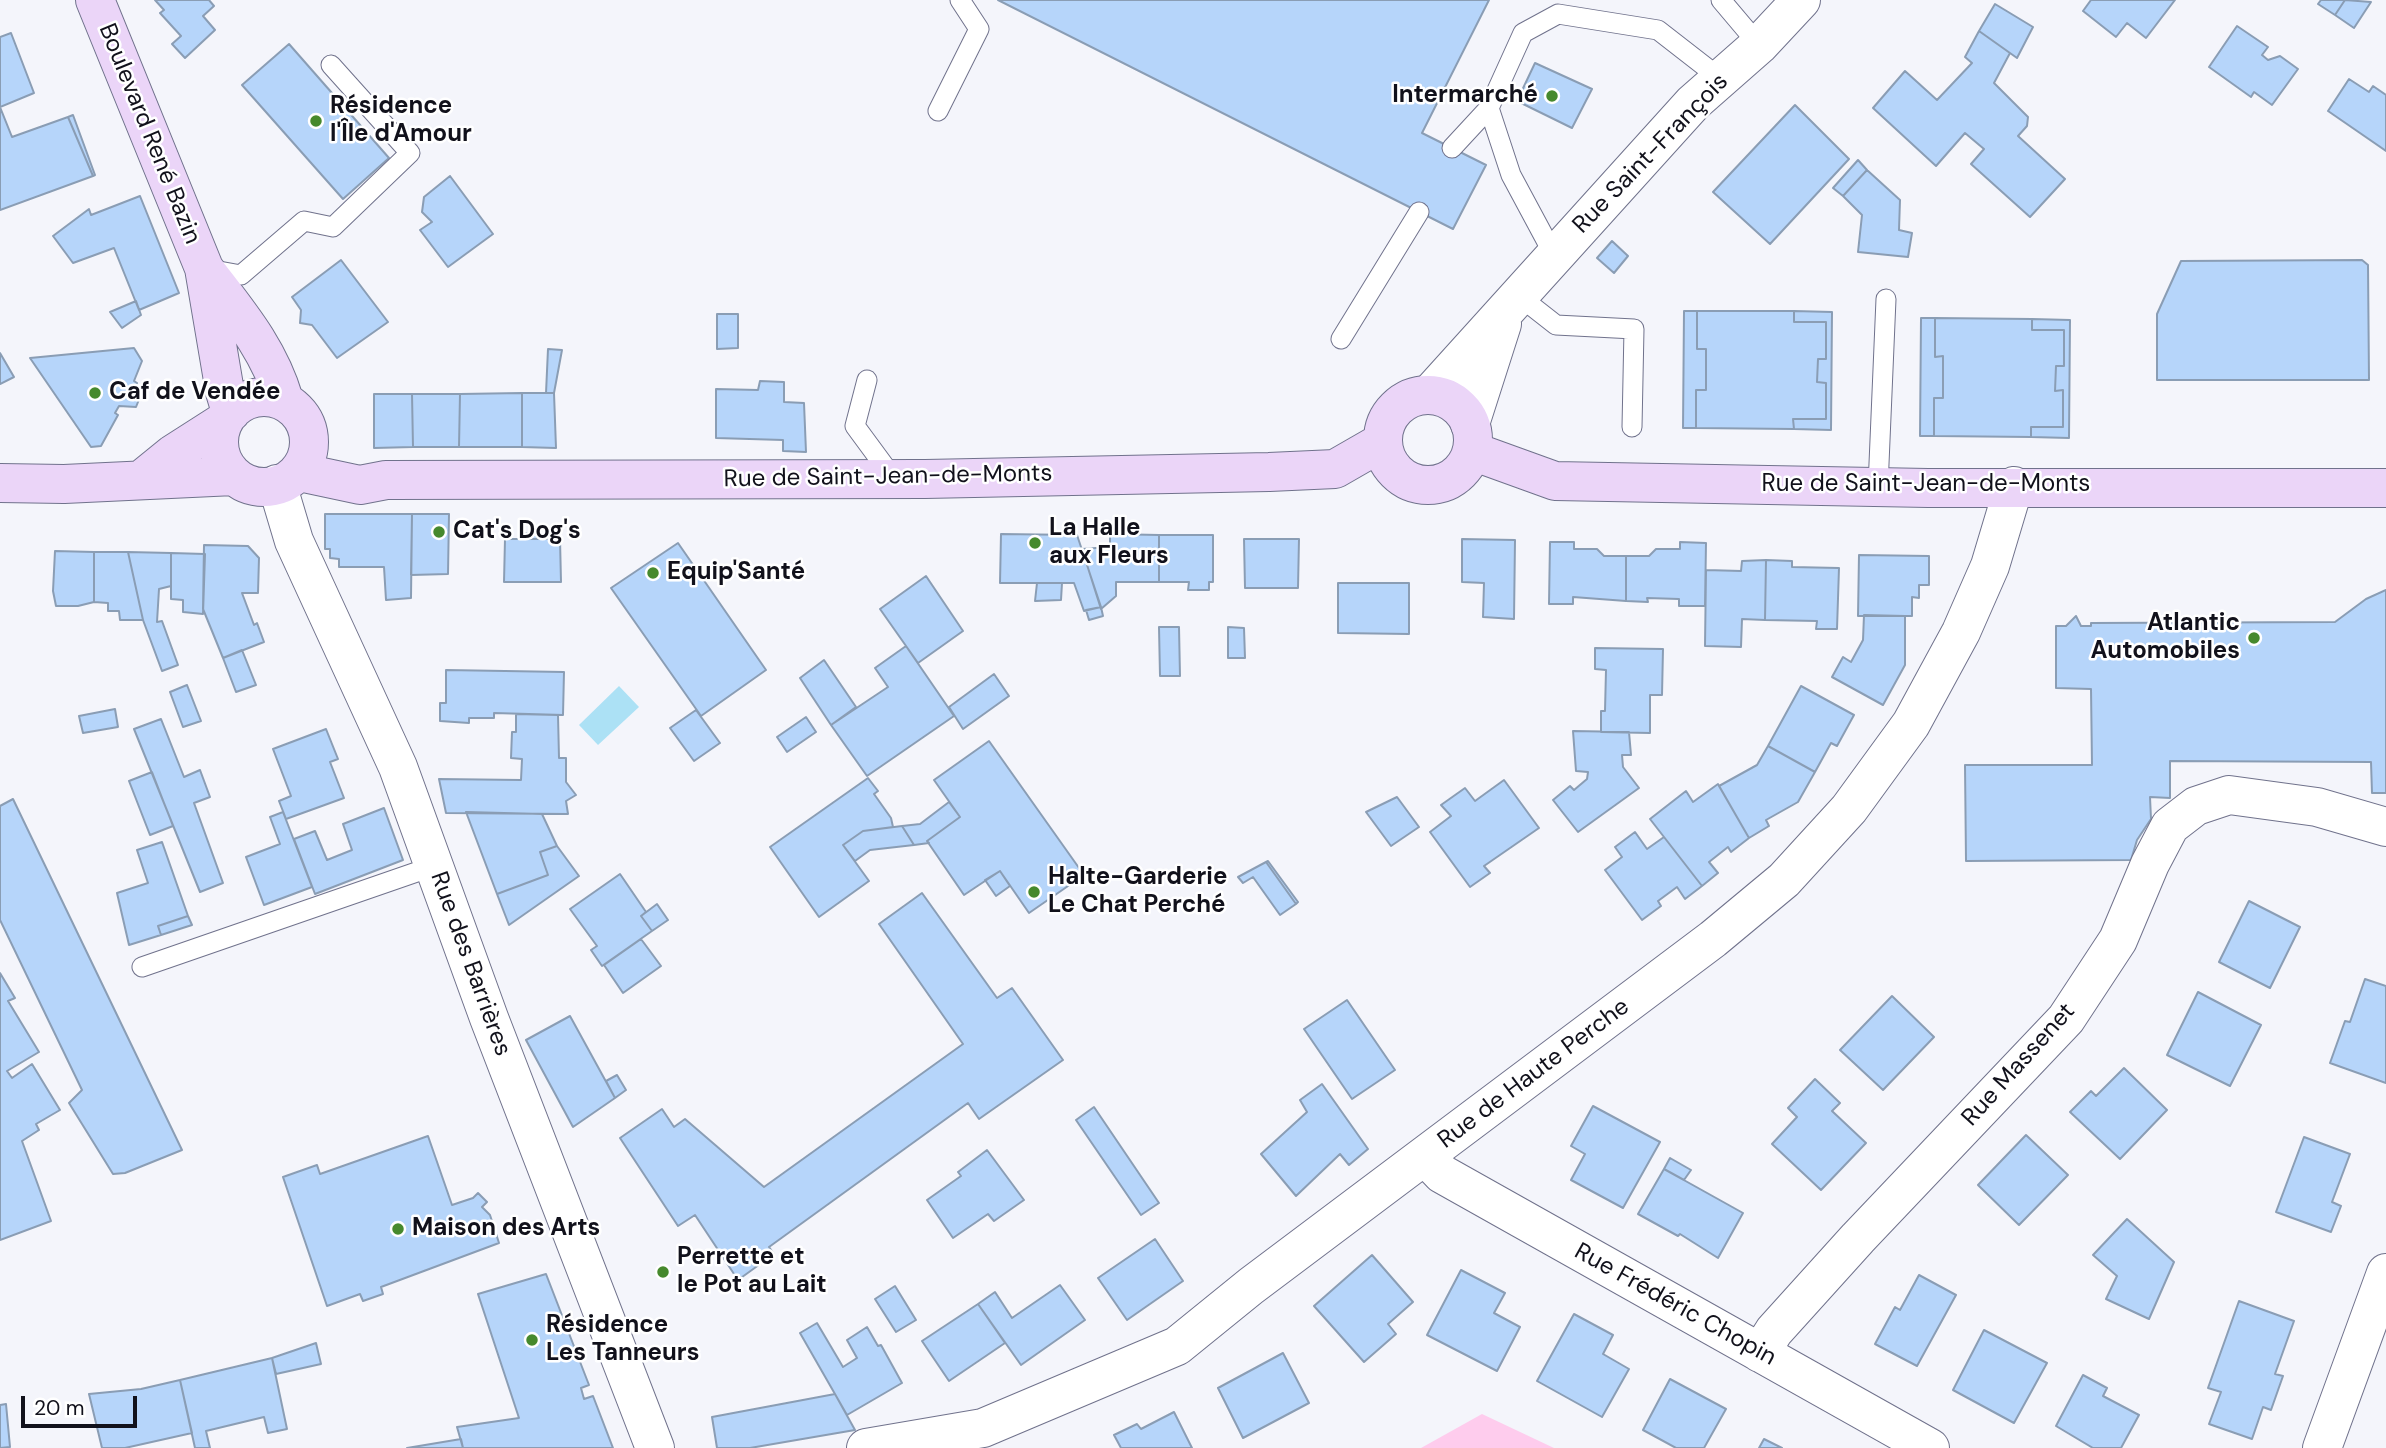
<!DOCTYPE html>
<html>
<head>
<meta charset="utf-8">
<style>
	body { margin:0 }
	#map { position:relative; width:2386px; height:1448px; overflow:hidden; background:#f4f5fb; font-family:"DM Sans",sans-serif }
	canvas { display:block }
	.scale { position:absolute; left:21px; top:1396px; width:116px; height:32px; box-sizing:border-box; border:4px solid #11111b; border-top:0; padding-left:9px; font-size:21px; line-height:24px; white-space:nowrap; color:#11111b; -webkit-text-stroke:5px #fff; paint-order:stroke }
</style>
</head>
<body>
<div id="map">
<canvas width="2386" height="1448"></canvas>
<div class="scale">20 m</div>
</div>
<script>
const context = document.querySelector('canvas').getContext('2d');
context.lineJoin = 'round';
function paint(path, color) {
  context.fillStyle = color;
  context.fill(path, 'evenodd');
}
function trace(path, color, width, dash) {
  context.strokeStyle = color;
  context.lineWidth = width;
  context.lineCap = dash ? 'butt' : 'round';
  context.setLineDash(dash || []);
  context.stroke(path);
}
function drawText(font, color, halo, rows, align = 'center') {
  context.font = font + ' "DM Sans",sans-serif';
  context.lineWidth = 5;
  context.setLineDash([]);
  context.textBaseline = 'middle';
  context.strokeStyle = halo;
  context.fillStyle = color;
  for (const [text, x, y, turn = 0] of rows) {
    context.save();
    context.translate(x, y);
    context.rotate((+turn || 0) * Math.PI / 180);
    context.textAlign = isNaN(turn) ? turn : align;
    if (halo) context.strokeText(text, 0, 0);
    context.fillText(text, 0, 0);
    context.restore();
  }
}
paint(new Path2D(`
	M 1482,1414 L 1554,1448 L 1421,1448 Z`), '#fecced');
paint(new Path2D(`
	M 619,686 L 639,707 L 598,745 L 579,725 Z`), '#ace1f5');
const building = new Path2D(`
	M 155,0 L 209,0 L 214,6 L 203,16 L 215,30 L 185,58 L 172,44 L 181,36 L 160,13 L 164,10 Z
	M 998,0 L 1489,0 L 1422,133 L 1486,165 L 1453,229 Z
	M 2091,0 L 2175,0 L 2146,38 L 2127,23 L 2116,37 L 2083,11 Z
	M 2321,0 L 2345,0 L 2335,15 L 2318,4 Z
	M 2345,0 L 2371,2 L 2354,28 L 2335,15 Z
	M 1995,4 L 2033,27 L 2017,58 L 1979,31 Z
	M 2237,26 L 2268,47 L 2262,55 L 2268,60 L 2280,56 L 2298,69 L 2272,105 L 2254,92 L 2251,97 L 2209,67 Z
	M 1979,31 L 2010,53 L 1994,83 L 2028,117 L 2027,126 L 2018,136 L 2065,179 L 2030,217 L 1971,164 L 1984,149 L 1965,133 L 1936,166 L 1873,108 L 1905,71 L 1937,100 L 1972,63 L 1965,57 Z
	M 11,33 L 34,93 L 0,107 L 0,37 Z
	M 289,44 L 389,158 L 343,199 L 242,85 Z
	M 1535,63 L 1592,89 L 1572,128 L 1517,101 Z
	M 2349,79 L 2369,92 L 2373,86 L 2386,95 L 2386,151 L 2328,111 Z
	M 1795,105 L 1849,159 L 1770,244 L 1713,192 Z
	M 0,107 L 12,137 L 68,117 L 93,176 L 0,210 Z
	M 73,115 L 95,175 L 93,176 L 68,117 Z
	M 1858,160 L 1867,170 L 1843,196 L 1833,188 Z
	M 1867,170 L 1900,200 L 1899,230 L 1912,233 L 1908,257 L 1858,252 L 1862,215 L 1843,196 Z
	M 450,176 L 493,234 L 448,267 L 420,230 L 432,222 L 422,212 L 424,197 Z
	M 140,196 L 179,293 L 139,310 L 114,248 L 73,263 L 53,236 L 89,209 L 91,215 Z
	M 1612,241 L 1628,256 L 1614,273 L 1597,258 Z
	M 341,260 L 388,322 L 337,358 L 312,325 L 300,323 L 301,310 L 292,297 Z
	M 2362,260 L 2368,265 L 2369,380 L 2157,380 L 2157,314 L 2181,261 Z
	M 136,301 L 141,315 L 122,328 L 110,312 Z
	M 1684,311 L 1697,311 L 1697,349 L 1706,349 L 1706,390 L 1696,390 L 1696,428 L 1683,428 Z
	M 1697,311 L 1794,311 L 1794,322 L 1826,322 L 1826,359 L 1818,359 L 1817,382 L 1826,383 L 1826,419 L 1793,419 L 1794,429 L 1696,428 L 1696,390 L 1706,390 L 1706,349 L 1697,349 Z
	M 1794,311 L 1832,312 L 1831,430 L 1794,429 L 1793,419 L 1826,419 L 1826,383 L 1817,382 L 1818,359 L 1826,359 L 1826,322 L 1794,322 Z
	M 717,314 L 738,314 L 738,348 L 717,349 Z
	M 1921,318 L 1935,318 L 1935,357 L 1943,356 L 1943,398 L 1934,398 L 1934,436 L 1920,436 Z
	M 1935,318 L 2032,319 L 2032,330 L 2064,330 L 2064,366 L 2056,366 L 2055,391 L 2063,390 L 2063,427 L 2031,427 L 2031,437 L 1934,436 L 1934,398 L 1943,398 L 1943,356 L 1935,357 Z
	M 2032,319 L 2070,320 L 2069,438 L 2031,437 L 2031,427 L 2063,427 L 2063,390 L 2055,391 L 2056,366 L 2064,366 L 2064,330 L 2032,330 Z
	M 134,348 L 142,361 L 134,381 L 137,383 L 133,394 L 140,397 L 136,407 L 119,406 L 115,413 L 118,415 L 101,446 L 91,447 L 30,358 Z
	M 548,349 L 562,350 L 554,393 L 546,393 Z
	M 0,353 L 14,377 L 0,384 Z
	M 760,381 L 784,382 L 784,402 L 804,403 L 806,452 L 783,451 L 783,440 L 716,438 L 716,389 L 758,390 Z
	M 522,393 L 522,447 L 459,447 L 460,394 Z
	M 522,393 L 554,393 L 556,448 L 522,447 Z
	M 374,394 L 412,394 L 413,447 L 374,448 Z
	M 412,394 L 460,394 L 459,447 L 413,447 Z
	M 325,514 L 412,514 L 411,598 L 386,600 L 384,567 L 339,567 L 339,559 L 330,558 L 330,549 L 325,549 Z
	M 412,514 L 449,514 L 448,574 L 411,575 Z
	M 524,533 L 537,533 L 537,539 L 525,539 Z
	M 1001,534 L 1077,535 L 1101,607 L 1084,611 L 1074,583 L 1000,583 Z
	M 1110,534 L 1159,535 L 1159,582 L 1116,582 L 1116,596 L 1101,609 L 1082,549 L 1110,547 Z
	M 1159,535 L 1213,535 L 1213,582 L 1209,582 L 1209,590 L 1188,590 L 1189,582 L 1159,582 Z
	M 505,539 L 560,539 L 561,582 L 504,582 Z
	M 1244,539 L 1299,539 L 1298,588 L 1245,588 Z
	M 1462,539 L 1515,540 L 1514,619 L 1483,617 L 1484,583 L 1462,582 Z
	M 1550,542 L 1574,542 L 1574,549 L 1597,549 L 1604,556 L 1626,556 L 1626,601 L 1573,597 L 1573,604 L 1549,604 Z
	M 1680,542 L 1706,543 L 1705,606 L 1679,606 L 1679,599 L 1647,598 L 1648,602 L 1626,601 L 1626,556 L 1649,556 L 1656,549 L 1680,549 Z
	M 678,543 L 766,670 L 701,716 L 611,588 Z
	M 204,545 L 248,546 L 259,558 L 258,593 L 242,593 L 254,625 L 257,623 L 264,642 L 223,658 L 203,609 Z
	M 55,551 L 94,552 L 94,602 L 78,606 L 56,606 L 53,591 Z
	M 94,552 L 128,552 L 143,620 L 120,620 L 119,611 L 108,611 L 108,603 L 94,602 Z
	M 128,552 L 171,553 L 171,586 L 159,589 L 157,622 L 162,621 L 178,665 L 162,671 L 143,620 Z
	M 171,553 L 205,554 L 203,614 L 183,612 L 183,600 L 171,599 Z
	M 1859,555 L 1929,556 L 1929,585 L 1919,585 L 1919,598 L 1912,597 L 1912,616 L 1858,616 Z
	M 1766,560 L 1765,620 L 1742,619 L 1741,647 L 1705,646 L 1706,570 L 1741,571 L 1742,561 Z
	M 1766,560 L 1792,561 L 1792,567 L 1839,568 L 1837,629 L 1816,629 L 1817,621 L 1765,620 Z
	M 926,576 L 963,631 L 918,663 L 880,609 Z
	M 1037,583 L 1062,583 L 1061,600 L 1035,601 Z
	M 1338,583 L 1409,583 L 1409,634 L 1338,633 Z
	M 2386,590 L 2386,793 L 2372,793 L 2371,762 L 2170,761 L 2170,798 L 2150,797 L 2151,819 L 2137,840 L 2131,860 L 1966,861 L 1965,765 L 2092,765 L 2091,689 L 2056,688 L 2056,626 L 2066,626 L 2076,616 L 2081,626 L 2091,626 L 2091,623 L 2335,622 L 2366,599 Z
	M 1101,607 L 1103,616 L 1089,620 L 1086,610 Z
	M 1864,615 L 1905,616 L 1905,665 L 1883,705 L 1832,677 L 1843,657 L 1851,662 L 1863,640 Z
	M 1159,627 L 1179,627 L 1180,676 L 1160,676 Z
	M 1228,627 L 1244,628 L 1245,658 L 1228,658 Z
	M 906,646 L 954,716 L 867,776 L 831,725 L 888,687 L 875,668 Z
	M 1595,648 L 1663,649 L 1662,695 L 1650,695 L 1650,733 L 1601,732 L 1601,711 L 1605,711 L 1606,670 L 1595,669 Z
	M 242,650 L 256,685 L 236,692 L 223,658 Z
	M 824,660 L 856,707 L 831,725 L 800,678 Z
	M 446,670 L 564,672 L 563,715 L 494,713 L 494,718 L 469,718 L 469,723 L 440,721 L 440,703 L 446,703 Z
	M 994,674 L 1009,696 L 963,729 L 949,707 Z
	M 187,685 L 201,721 L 183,727 L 170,692 Z
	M 1801,686 L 1854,715 L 1837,746 L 1831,743 L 1815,772 L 1768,746 Z
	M 115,709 L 118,727 L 83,733 L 79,716 Z
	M 696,710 L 720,743 L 694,761 L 670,728 Z
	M 516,714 L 558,715 L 559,758 L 566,758 L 566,782 L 576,795 L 566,801 L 568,814 L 446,813 L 439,779 L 521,780 L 522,759 L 511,758 L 512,732 L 516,732 Z
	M 806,717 L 816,732 L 787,752 L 777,737 Z
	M 161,719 L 184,777 L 200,770 L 210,797 L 194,803 L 223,883 L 200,892 L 134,729 Z
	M 326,729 L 338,759 L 330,762 L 344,798 L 286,819 L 279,801 L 291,796 L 273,749 Z
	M 1573,731 L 1629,732 L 1631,755 L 1622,755 L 1623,767 L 1639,788 L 1578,832 L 1553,800 L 1570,786 L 1574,790 L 1587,779 L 1588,772 L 1576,771 Z
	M 989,741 L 1084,875 L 1029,913 L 1000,871 L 964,895 L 927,841 L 960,817 L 934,780 Z
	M 1768,746 L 1815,772 L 1798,802 L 1766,820 L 1769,826 L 1749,838 L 1719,786 L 1757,765 Z
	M 152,772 L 173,826 L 150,835 L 129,781 Z
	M 868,778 L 878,791 L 874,794 L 891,818 L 893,827 L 863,831 L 843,845 L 869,881 L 819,917 L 770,847 Z
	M 1504,780 L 1539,828 L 1484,866 L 1490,873 L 1470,887 L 1430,832 L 1451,816 L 1441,805 L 1465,788 L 1475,801 Z
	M 1718,784 L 1749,838 L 1731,852 L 1728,847 L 1709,862 L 1718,873 L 1702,886 L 1650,819 L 1686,791 L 1693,802 Z
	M 1397,797 L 1419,827 L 1391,846 L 1366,812 Z
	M 13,799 L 182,1150 L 125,1173 L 113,1174 L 69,1103 L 82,1090 L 0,920 L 0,806 Z
	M 949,802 L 960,817 L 927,841 L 929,843 L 914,845 L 902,826 L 920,824 Z
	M 384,808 L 403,860 L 315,894 L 294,839 L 315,831 L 327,860 L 352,850 L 343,824 Z
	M 283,812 L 312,887 L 264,905 L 246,857 L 280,844 L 270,817 Z
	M 466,812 L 542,814 L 557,846 L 540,852 L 548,875 L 497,894 Z
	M 902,826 L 914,845 L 870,850 L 855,861 L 843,845 L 863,831 Z
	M 1635,832 L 1647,849 L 1664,837 L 1702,886 L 1685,899 L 1677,887 L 1658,901 L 1661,906 L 1642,920 L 1605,870 L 1622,857 L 1615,847 Z
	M 162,842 L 188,916 L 158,926 L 161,935 L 129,945 L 117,893 L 148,883 L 137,850 Z
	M 557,846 L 579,876 L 509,925 L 497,894 L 548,875 L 540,852 Z
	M 1268,861 L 1298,902 L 1296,904 L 1266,862 Z
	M 1266,862 L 1296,904 L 1280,915 L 1253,877 L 1243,883 L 1238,877 Z
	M 1000,871 L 1010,886 L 996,896 L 985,880 Z
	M 620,874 L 646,912 L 641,916 L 652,931 L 602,966 L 591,950 L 597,946 L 570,909 Z
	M 922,893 L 997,998 L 1012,988 L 1063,1060 L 979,1119 L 968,1103 L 769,1247 L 774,1254 L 738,1280 L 695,1215 L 678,1226 L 620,1138 L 662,1109 L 674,1127 L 685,1119 L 764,1187 L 963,1044 L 879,924 Z
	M 2249,901 L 2300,927 L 2270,988 L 2219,962 Z
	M 657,904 L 668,920 L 652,931 L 641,916 Z
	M 188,916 L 192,925 L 161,935 L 158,926 Z
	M 641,939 L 661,966 L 623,993 L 604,965 Z
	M 0,973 L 15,998 L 8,1001 L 39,1052 L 7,1071 L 12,1078 L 32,1064 L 60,1110 L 36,1124 L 39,1130 L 22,1141 L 51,1221 L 0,1240 Z
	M 2365,979 L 2386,986 L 2386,1083 L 2330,1063 L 2345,1021 L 2350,1022 Z
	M 2198,992 L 2261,1025 L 2230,1086 L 2167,1055 Z
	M 1892,996 L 1934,1037 L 1883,1090 L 1840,1050 Z
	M 1347,1000 L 1395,1070 L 1352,1099 L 1304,1029 Z
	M 570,1016 L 615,1098 L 573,1127 L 526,1040 Z
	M 2124,1068 L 2167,1110 L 2120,1159 L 2070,1112 L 2091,1091 L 2096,1096 Z
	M 617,1075 L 626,1090 L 615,1098 L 606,1081 Z
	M 1815,1079 L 1840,1103 L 1832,1111 L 1866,1143 L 1821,1190 L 1772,1144 L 1797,1117 L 1788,1108 Z
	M 1322,1084 L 1368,1149 L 1349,1165 L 1340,1154 L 1296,1196 L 1261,1154 L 1307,1112 L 1300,1100 Z
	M 1593,1106 L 1660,1142 L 1623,1208 L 1571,1180 L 1585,1154 L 1571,1146 Z
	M 1094,1107 L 1159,1203 L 1141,1215 L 1076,1120 Z
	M 2026,1135 L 2068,1175 L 2019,1225 L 1978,1185 Z
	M 428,1136 L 452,1205 L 473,1198 L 478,1193 L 487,1202 L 482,1207 L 490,1215 L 499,1243 L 381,1287 L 383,1294 L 363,1301 L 360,1294 L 327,1306 L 283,1177 L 317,1165 L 320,1174 Z
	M 2304,1137 L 2350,1154 L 2332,1202 L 2341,1206 L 2331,1232 L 2276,1212 Z
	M 987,1150 L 1024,1200 L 994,1221 L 988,1214 L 953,1238 L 927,1200 L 961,1176 L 958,1172 Z
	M 1670,1158 L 1691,1170 L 1684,1180 L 1664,1169 Z
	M 1664,1169 L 1743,1213 L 1718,1258 L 1680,1234 L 1678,1236 L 1638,1214 Z
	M 2127,1219 L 2174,1262 L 2149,1319 L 2106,1299 L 2117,1276 L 2093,1255 Z
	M 1155,1239 L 1183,1281 L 1127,1320 L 1098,1278 Z
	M 1372,1255 L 1413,1302 L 1388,1324 L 1396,1334 L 1364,1362 L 1314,1306 Z
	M 1461,1270 L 1505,1293 L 1494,1313 L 1520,1327 L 1497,1371 L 1427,1335 Z
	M 546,1274 L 589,1385 L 581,1388 L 584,1399 L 593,1396 L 613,1448 L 463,1448 L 457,1427 L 519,1418 L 478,1294 Z
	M 1919,1275 L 1956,1295 L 1917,1366 L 1875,1344 L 1895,1307 L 1900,1310 Z
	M 1060,1285 L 1085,1320 L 1021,1365 L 978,1304 L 995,1292 L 1012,1318 Z
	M 895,1286 L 916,1320 L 896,1332 L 875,1299 Z
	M 2239,1301 L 2294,1321 L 2275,1374 L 2283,1376 L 2271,1410 L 2263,1407 L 2252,1439 L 2209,1424 L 2221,1392 L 2208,1388 Z
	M 978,1304 L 1005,1343 L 949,1381 L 922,1341 Z
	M 1574,1314 L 1613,1335 L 1603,1354 L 1629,1369 L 1602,1417 L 1537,1381 Z
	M 817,1323 L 843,1367 L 857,1358 L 847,1340 L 867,1327 L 878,1346 L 881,1345 L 902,1383 L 847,1415 L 800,1333 Z
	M 1984,1330 L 2047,1363 L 2014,1423 L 1953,1390 Z
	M 316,1343 L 321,1364 L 276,1374 L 272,1358 Z
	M 1283,1353 L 1309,1403 L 1243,1438 L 1218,1388 Z
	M 272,1358 L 287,1429 L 268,1433 L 264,1417 L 206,1431 L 210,1448 L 195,1448 L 180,1380 Z
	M 2083,1375 L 2107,1388 L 2103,1396 L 2139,1415 L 2121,1448 L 2093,1448 L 2056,1426 Z
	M 1670,1379 L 1726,1409 L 1704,1448 L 1676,1448 L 1643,1430 Z
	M 180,1380 L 192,1433 L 125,1448 L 102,1448 L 89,1394 L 141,1389 Z
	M 835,1394 L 855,1430 L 750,1448 L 717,1448 L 712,1417 Z
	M 6,1404 L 10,1447 L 0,1448 L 0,1405 Z
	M 1174,1412 L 1192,1448 L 1121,1448 L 1114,1435 L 1137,1424 L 1141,1429 Z
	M 461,1439 L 463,1448 L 407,1448 Z
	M 1764,1439 L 1782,1448 L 1759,1448 Z`);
paint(building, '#b6d5fa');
trace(building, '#8a9db4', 2);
const lane = new Path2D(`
	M 1721,0 L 1759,45
	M 938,111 L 979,29 L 960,0
	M 1452,148 L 1489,108
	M 1555,257 L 1511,175 L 1489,108 L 1523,33 L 1558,14 L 1658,30 L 1721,79
	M 208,269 L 241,275 L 304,221 L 333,227 L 410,153 L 331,65
	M 1519,296 L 1556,325 L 1634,329 L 1632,427
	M 1341,339 L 1419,212
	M 867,380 L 855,426 L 894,479
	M 1878,487 L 1886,299
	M 142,967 L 434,866`);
const street = new Path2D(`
	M 1429,395 L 1693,103 L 1759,45 L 1801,0
	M 1470,424 L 1502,324
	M 277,484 L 294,541 L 398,767 L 489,1018 L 655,1448
	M 1425,1156 L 1442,1174 L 1930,1448
	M 1760,1353 L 1774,1331 L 1858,1238 L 2066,1019 L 2118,940 L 2150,864 L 2170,826 L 2196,806 L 2229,795 L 2317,807 L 2386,827
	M 866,1448 L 983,1428 L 1177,1346 L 1251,1286 L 1713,939 L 1784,880 L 1849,809 L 1911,724 L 1961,632 L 1990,566 L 2014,486
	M 2322,1448 L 2386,1273`);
const secondary = new Path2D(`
	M 95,0 L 204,268 L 225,392 L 231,412
	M 206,271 C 238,313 269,349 284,400
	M1383 440a45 45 0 1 1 90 0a45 45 0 1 1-90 0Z
	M219 442a45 45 0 1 1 90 0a45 45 0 1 1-90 0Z
	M 1472,451 L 1555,481 L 1928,488 L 2386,488
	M 299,472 L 360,485 L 386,480 L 925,479 L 1269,472 L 1335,469 L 1382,442
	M 141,480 L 173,454 L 223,422
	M 0,483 L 64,484 L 234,476`);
trace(lane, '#70728c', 21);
trace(street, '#70728c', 40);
trace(secondary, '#70728c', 40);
trace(lane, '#fff', 19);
trace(street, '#fff', 38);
trace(secondary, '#ebd5f8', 38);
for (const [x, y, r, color] of [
	[1552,96,7,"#46892d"],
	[316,121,7,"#46892d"],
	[95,393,7,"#46892d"],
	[439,532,7,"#46892d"],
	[1035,543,7,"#46892d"],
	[653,573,7,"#46892d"],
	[2254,638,7,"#46892d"],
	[1034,892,7,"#46892d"],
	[398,1229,7,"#46892d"],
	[663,1272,7,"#46892d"],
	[532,1340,7,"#46892d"]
]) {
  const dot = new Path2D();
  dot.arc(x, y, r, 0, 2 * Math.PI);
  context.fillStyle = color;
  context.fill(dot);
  trace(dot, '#fff', 2.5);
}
drawText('bold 24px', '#11111b', '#fff', [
	["Intermarché",1538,96,"right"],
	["Résidence",330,107],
	["l'Île d'Amour",330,135],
	["Caf de Vendée",109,393],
	["La Halle",1049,529],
	["aux Fleurs",1049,557],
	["Cat's Dog's",453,532],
	["Equip'Santé",667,573],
	["Atlantic",2240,624,"right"],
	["Automobiles",2240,652,"right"],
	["Halte-Garderie",1048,878],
	["Le Chat Perché",1048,906],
	["Maison des Arts",412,1229],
	["Perrette et",677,1258],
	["le Pot au Lait",677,1286],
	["Résidence",546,1326],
	["Les Tanneurs",546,1354]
], 'left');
drawText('24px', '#11111b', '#fff', [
	["Boulevard René Bazin",149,134,68],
	["Rue Saint-François",1651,154,-46],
	["Rue de Saint-Jean-de-Monts",888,477,-1],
	["Rue de Saint-Jean-de-Monts",1926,485],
	["Rue des Barrières",470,964,70],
	["Rue Massenet",2019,1065,-48],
	["Rue de Haute Perche",1534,1074,-37],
	["Rue Frédéric Chopin",1675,1305,29]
]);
</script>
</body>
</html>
